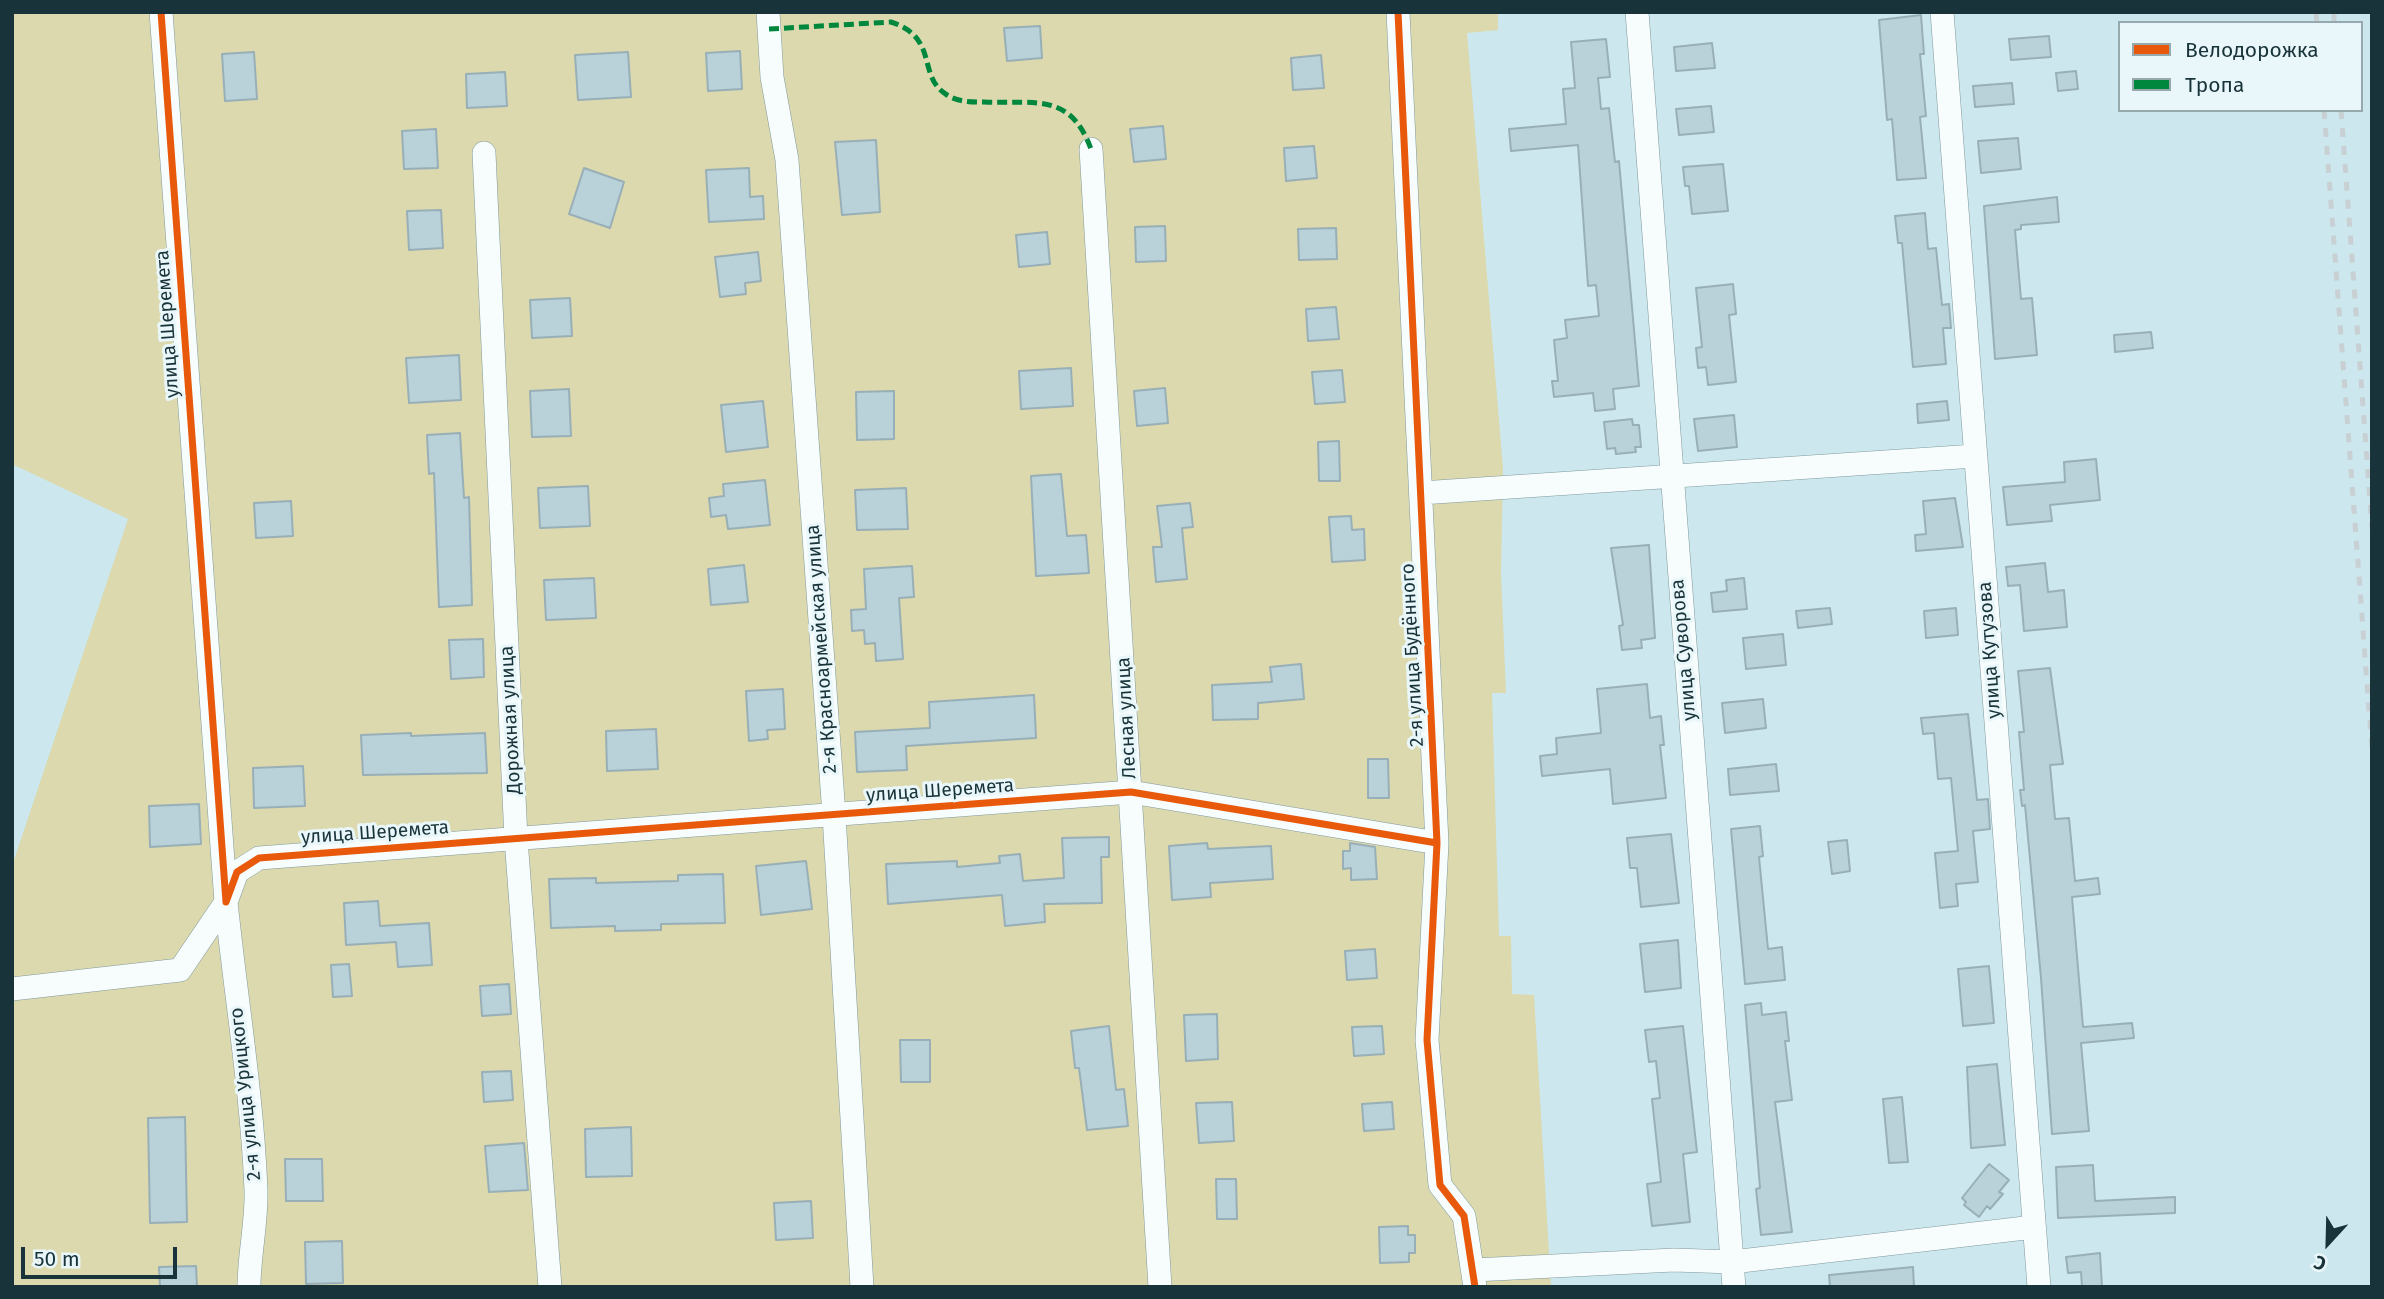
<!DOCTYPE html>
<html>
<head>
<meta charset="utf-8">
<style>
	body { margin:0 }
	#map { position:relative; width:2384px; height:1299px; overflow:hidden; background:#cce8ee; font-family:"Fira Sans",sans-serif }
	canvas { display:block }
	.frame { position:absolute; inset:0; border:14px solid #183339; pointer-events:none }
	.legend { position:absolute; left:2118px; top:21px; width:245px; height:91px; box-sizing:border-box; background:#eaf7fa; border:2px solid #96a9ad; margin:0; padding:9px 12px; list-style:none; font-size:21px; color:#183339 }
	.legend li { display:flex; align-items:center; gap:14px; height:35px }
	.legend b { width:35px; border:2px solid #96a9ad }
	.north { position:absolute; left:2293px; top:1208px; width:70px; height:70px; -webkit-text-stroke:5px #eaf7fa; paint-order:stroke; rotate:202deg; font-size:19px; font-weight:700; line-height:28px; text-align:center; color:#183339 }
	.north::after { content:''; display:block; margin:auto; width:24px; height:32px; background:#183339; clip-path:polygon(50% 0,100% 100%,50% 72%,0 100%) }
	.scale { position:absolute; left:21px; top:1247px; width:156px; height:32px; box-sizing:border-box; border:4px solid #183339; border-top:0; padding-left:9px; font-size:21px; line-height:24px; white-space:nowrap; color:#183339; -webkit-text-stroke:5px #eaf7fa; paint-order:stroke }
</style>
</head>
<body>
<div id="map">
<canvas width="2384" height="1299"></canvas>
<div class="frame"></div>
<ul class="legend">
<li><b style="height:9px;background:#e8590c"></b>Велодорожка</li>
<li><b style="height:9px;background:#00873e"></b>Тропа</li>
</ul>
<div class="north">С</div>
<div class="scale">50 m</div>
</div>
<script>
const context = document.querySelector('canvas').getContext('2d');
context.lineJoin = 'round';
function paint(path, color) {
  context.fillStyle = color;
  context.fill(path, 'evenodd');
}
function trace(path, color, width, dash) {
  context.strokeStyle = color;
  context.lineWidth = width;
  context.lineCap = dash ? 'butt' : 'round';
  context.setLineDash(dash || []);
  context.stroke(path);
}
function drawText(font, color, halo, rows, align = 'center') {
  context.font = font + ' "Fira Sans",sans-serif';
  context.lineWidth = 6;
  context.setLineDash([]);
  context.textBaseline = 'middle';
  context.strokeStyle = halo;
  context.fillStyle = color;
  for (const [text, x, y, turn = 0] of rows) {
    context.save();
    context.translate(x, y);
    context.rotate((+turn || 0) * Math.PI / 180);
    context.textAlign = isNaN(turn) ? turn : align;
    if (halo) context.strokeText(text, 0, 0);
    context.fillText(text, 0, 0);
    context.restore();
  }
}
paint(new Path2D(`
	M 12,12 L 1498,12 L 1498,30 L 1467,33 L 1503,469 L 1501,574 L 1506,693 L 1492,693 L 1499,936 L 1511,936 L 1512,994 L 1534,995 L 1551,1287 L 12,1287 L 12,866 L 128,519 L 12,464 Z`), '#dbd9ad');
const building = new Path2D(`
	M 1921,15 L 1924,54 L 1920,54 L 1926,116 L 1920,117 L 1926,178 L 1897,180 L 1892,119 L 1887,120 L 1879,20 Z
	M 1040,26 L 1042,58 L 1007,61 L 1004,28 Z
	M 2049,36 L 2051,57 L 2011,60 L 2009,39 Z
	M 1606,39 L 1610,77 L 1598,78 L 1601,109 L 1609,108 L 1615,162 L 1619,161 L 1639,386 L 1613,389 L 1615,409 L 1595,411 L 1593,393 L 1554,397 L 1552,381 L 1558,381 L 1554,340 L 1567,338 L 1565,320 L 1599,316 L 1596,285 L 1588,286 L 1578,145 L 1511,151 L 1509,129 L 1566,124 L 1563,89 L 1575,88 L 1571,42 Z
	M 1712,43 L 1715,68 L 1676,71 L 1674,47 Z
	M 740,51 L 742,89 L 708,91 L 706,53 Z
	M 254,52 L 257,99 L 225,101 L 222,54 Z
	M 628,52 L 631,97 L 578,100 L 575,55 Z
	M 1321,55 L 1324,88 L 1293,90 L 1291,58 Z
	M 2076,71 L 2078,89 L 2058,91 L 2056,73 Z
	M 505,72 L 507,106 L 467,108 L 466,74 Z
	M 2012,83 L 2014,104 L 1975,107 L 1973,86 Z
	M 1711,106 L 1714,132 L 1679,135 L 1676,109 Z
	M 1163,126 L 1166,159 L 1134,162 L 1130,129 Z
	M 436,129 L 438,168 L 404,169 L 402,131 Z
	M 2018,138 L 2021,169 L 1981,173 L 1978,141 Z
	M 876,140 L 880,212 L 842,215 L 835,142 Z
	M 1314,146 L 1317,178 L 1286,181 L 1284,148 Z
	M 1723,164 L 1728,211 L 1692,214 L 1689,186 L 1685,186 L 1683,167 Z
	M 584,168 L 624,182 L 610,228 L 569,214 Z
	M 749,168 L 750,197 L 763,196 L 764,219 L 709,222 L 706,170 Z
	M 2057,197 L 2059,222 L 2021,225 L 2021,229 L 2015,230 L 2021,299 L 2032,298 L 2037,355 L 1995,359 L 1984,206 Z
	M 441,210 L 443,248 L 409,250 L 407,211 Z
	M 1925,213 L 1928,249 L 1936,248 L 1942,305 L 1949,304 L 1951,328 L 1943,328 L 1946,364 L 1913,367 L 1902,243 L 1898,243 L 1895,216 Z
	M 1165,226 L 1166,261 L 1136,262 L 1135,227 Z
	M 1336,228 L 1337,259 L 1299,260 L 1298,229 Z
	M 1047,232 L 1050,264 L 1019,267 L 1016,235 Z
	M 758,252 L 761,281 L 745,283 L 746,294 L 720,297 L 715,257 Z
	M 1733,284 L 1736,314 L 1729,315 L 1736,382 L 1708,385 L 1706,367 L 1698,368 L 1696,348 L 1702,347 L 1696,288 Z
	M 570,298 L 572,336 L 532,338 L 530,300 Z
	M 1336,307 L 1339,339 L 1308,341 L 1306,309 Z
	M 2151,332 L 2153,348 L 2115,352 L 2114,335 Z
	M 459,355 L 461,400 L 409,403 L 406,358 Z
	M 1071,368 L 1073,406 L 1021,409 L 1019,371 Z
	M 1342,370 L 1345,402 L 1315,404 L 1312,372 Z
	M 1165,388 L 1168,423 L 1137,426 L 1134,391 Z
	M 569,389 L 571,436 L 532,437 L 530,391 Z
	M 894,391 L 894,439 L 857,440 L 856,392 Z
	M 763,401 L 768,447 L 726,452 L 721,405 Z
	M 1947,401 L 1949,420 L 1918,423 L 1917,404 Z
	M 1734,415 L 1737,447 L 1698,451 L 1694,419 Z
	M 1632,419 L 1633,425 L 1639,425 L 1641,447 L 1635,447 L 1636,452 L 1616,454 L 1615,448 L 1607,449 L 1604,422 Z
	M 460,433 L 464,498 L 469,497 L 472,605 L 439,607 L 434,473 L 429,474 L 427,435 Z
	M 1339,441 L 1340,481 L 1319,481 L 1318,442 Z
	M 2096,459 L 2100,500 L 2050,505 L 2052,521 L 2007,525 L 2003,487 L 2065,482 L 2064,462 Z
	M 1061,474 L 1067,536 L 1086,535 L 1089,573 L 1036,576 L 1031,476 Z
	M 765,480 L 770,525 L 728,529 L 726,515 L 711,517 L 709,498 L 724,496 L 723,484 Z
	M 588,486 L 590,526 L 540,528 L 538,488 Z
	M 906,488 L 908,529 L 857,530 L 855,490 Z
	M 1955,498 L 1963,547 L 1916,551 L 1915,535 L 1926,534 L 1923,501 Z
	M 291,501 L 293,536 L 256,538 L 254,503 Z
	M 1190,503 L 1193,527 L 1182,528 L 1187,579 L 1156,582 L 1153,547 L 1162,547 L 1157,506 Z
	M 1351,516 L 1352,530 L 1364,529 L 1365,560 L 1332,562 L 1329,517 Z
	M 1649,545 L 1655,638 L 1641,640 L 1642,648 L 1622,650 L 1619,626 L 1623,625 L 1611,548 Z
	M 2045,563 L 2048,592 L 2064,590 L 2067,627 L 2024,631 L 2020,585 L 2008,586 L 2006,567 Z
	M 744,565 L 748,602 L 711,605 L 708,569 Z
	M 912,566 L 914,597 L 899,598 L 903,659 L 876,661 L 875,643 L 865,644 L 864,630 L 852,631 L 851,610 L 866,609 L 864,569 Z
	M 594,578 L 596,618 L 546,620 L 544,580 Z
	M 1744,578 L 1747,609 L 1713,612 L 1711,593 L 1727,591 L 1726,580 Z
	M 1830,608 L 1832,624 L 1798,628 L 1796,611 Z
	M 1956,608 L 1958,635 L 1926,638 L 1924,611 Z
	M 1783,634 L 1786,665 L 1746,669 L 1743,638 Z
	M 483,639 L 484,677 L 451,679 L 449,640 Z
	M 1301,664 L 1304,699 L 1258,703 L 1258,719 L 1213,720 L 1212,685 L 1272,682 L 1270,667 Z
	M 2050,668 L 2063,764 L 2050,765 L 2055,819 L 2069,818 L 2075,881 L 2098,878 L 2100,894 L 2072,897 L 2083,1027 L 2132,1023 L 2134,1038 L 2081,1043 L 2089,1131 L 2052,1134 L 2041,978 L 2025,805 L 2022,806 L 2020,790 L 2024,790 L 2019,732 L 2024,732 L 2018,671 Z
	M 1647,684 L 1650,718 L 1661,716 L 1664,745 L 1660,745 L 1666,798 L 1613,804 L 1610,769 L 1542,776 L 1540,756 L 1557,754 L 1556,738 L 1601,733 L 1597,689 Z
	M 783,689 L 785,729 L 767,730 L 768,739 L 749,741 L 746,691 Z
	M 1034,695 L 1036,738 L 906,746 L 907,770 L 857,772 L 855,732 L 930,728 L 929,702 Z
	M 1763,699 L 1766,728 L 1725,733 L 1722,703 Z
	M 1968,714 L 1977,800 L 1988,799 L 1990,829 L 1973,831 L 1978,882 L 1956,884 L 1958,906 L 1940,908 L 1935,853 L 1958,851 L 1951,778 L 1938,779 L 1934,733 L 1923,734 L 1921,718 Z
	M 656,729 L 658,769 L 607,771 L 606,731 Z
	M 411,733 L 411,736 L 485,733 L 487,773 L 363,775 L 361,735 Z
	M 1368,759 L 1388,759 L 1389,798 L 1368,798 Z
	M 1776,764 L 1779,791 L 1730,795 L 1728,769 Z
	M 303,766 L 305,806 L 254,808 L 253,768 Z
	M 199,804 L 201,844 L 150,847 L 149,806 Z
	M 1760,826 L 1763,856 L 1759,857 L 1768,949 L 1782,947 L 1785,980 L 1745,984 L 1731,829 Z
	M 1671,834 L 1679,903 L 1641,907 L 1637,868 L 1630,868 L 1627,838 Z
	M 1109,837 L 1109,857 L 1101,857 L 1102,903 L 1044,904 L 1045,922 L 1005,926 L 1002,895 L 888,904 L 886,864 L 957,861 L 957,867 L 1000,863 L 999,856 L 1020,854 L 1023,881 L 1064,878 L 1062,838 Z
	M 1847,840 L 1850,871 L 1832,874 L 1828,842 Z
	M 1207,843 L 1208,849 L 1271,846 L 1273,879 L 1210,883 L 1211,897 L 1172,900 L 1169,846 Z
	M 1350,843 L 1375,847 L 1377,879 L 1351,880 L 1351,868 L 1343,869 L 1343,851 L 1350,851 Z
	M 806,861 L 812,909 L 761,915 L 756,866 Z
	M 723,874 L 725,923 L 661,924 L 661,930 L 615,931 L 615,926 L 551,928 L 549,879 L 596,878 L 596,883 L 678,881 L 678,875 Z
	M 378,901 L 380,926 L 429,923 L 432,965 L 398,967 L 396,942 L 346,945 L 344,903 Z
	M 1678,940 L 1681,988 L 1645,992 L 1640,944 Z
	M 1375,949 L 1377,978 L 1347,980 L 1345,951 Z
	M 349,964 L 352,996 L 333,997 L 331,965 Z
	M 1989,966 L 1994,1023 L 1963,1026 L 1958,969 Z
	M 509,984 L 511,1014 L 482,1016 L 480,986 Z
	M 1761,1003 L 1762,1015 L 1786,1012 L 1789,1041 L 1785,1041 L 1792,1100 L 1775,1102 L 1792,1232 L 1761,1235 L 1756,1189 L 1760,1188 L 1745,1005 Z
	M 1217,1014 L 1218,1059 L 1186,1061 L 1184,1015 Z
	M 1109,1026 L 1116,1090 L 1124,1089 L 1128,1126 L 1087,1130 L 1079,1068 L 1075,1068 L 1071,1031 Z
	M 1382,1026 L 1384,1054 L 1354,1056 L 1352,1027 Z
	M 1683,1026 L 1697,1152 L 1683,1154 L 1690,1222 L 1652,1226 L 1647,1184 L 1661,1182 L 1652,1099 L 1660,1098 L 1656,1061 L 1649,1062 L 1645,1030 Z
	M 900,1040 L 930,1040 L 930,1082 L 901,1082 Z
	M 1997,1064 L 2005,1145 L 1971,1148 L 1967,1067 Z
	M 511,1071 L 513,1100 L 484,1102 L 482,1072 Z
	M 1902,1097 L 1908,1162 L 1889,1163 L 1883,1099 Z
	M 1232,1102 L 1234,1141 L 1199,1143 L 1196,1103 Z
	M 1392,1102 L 1394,1129 L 1364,1131 L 1362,1104 Z
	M 185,1117 L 187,1222 L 150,1223 L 148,1118 Z
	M 631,1127 L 632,1176 L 586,1177 L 585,1129 Z
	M 524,1143 L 528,1190 L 489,1192 L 485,1146 Z
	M 285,1159 L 322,1159 L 323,1201 L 286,1201 Z
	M 1989,1164 L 2009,1180 L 1999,1192 L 2003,1194 L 1990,1209 L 1987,1206 L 1979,1217 L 1964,1205 L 1966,1202 L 1962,1198 Z
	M 2093,1165 L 2095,1201 L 2175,1197 L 2175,1213 L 2058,1218 L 2056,1167 Z
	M 1216,1179 L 1236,1179 L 1237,1219 L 1217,1219 Z
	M 811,1201 L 813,1238 L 776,1240 L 774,1203 Z
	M 1408,1226 L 1408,1235 L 1415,1235 L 1415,1253 L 1409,1253 L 1409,1262 L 1380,1263 L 1379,1227 Z
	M 342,1241 L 343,1283 L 306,1284 L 305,1242 Z
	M 2100,1253 L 2102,1287 L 2082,1287 L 2081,1272 L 2068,1273 L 2066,1257 Z
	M 196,1266 L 197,1287 L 160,1287 L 159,1267 Z
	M 1913,1267 L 1914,1287 L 1830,1287 L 1829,1275 Z`);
paint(building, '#b9d1d9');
trace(building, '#99afb7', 2);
const minor = new Path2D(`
	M 161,12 L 226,902 L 237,872 L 259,858 L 1131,792 L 1437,843
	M 768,12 L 772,77 L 787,160 L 834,815 L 862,1287
	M 1398,12 L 1437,843 L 1427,1040 L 1440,1185 L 1464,1216 L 1475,1287
	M 1637,12 L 1734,1287
	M 1942,12 L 2039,1287
	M 1091,149 L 1160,1287
	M 484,153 L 516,839 L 550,1287
	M 1421,493 L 1975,456
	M 226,902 C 236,998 252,1093 256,1190 C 257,1222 249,1255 249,1287
	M 12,989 L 180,970 L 226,902
	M 1474,1270 L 1674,1260 L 1732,1262 L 2034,1227`);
trace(minor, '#80999e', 24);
trace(minor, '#f7fcfc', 23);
trace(new Path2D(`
	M 2316,12 L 2317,23
	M 2334,12 L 2334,23
	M 2324,110 L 2372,750
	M 2341,110 L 2372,528`), '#c8d0d3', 5, [9, 9]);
trace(new Path2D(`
	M 769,29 L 891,22 C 940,38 916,76 947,95 C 958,102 971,102 984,102 C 1036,104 1070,92 1091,149`), '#00873e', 5, [10, 5]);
trace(new Path2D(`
	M 161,12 L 226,902 L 237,872 L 259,858 L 1131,792 L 1437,843
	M 1398,12 L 1437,843 L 1427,1040 L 1440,1185 L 1464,1216 L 1475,1287`), '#e8590c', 7);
drawText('19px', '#183339', '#eaf7fa', [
	["улица Шеремета",168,324,-94],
	["2-я Красноармейская улица",822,649,-94],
	["улица Суворова",1684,650,-95],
	["улица Кутузова",1990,650,-94],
	["2-я улица Будённого",1413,655,-93],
	["Лесная улица",1127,718,-93],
	["Дорожная улица",511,720,-93],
	["улица Шеремета",940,791,-4],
	["улица Шеремета",375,833,-4],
	["2-я улица Урицкого",246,1094,-96]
]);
</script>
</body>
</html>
